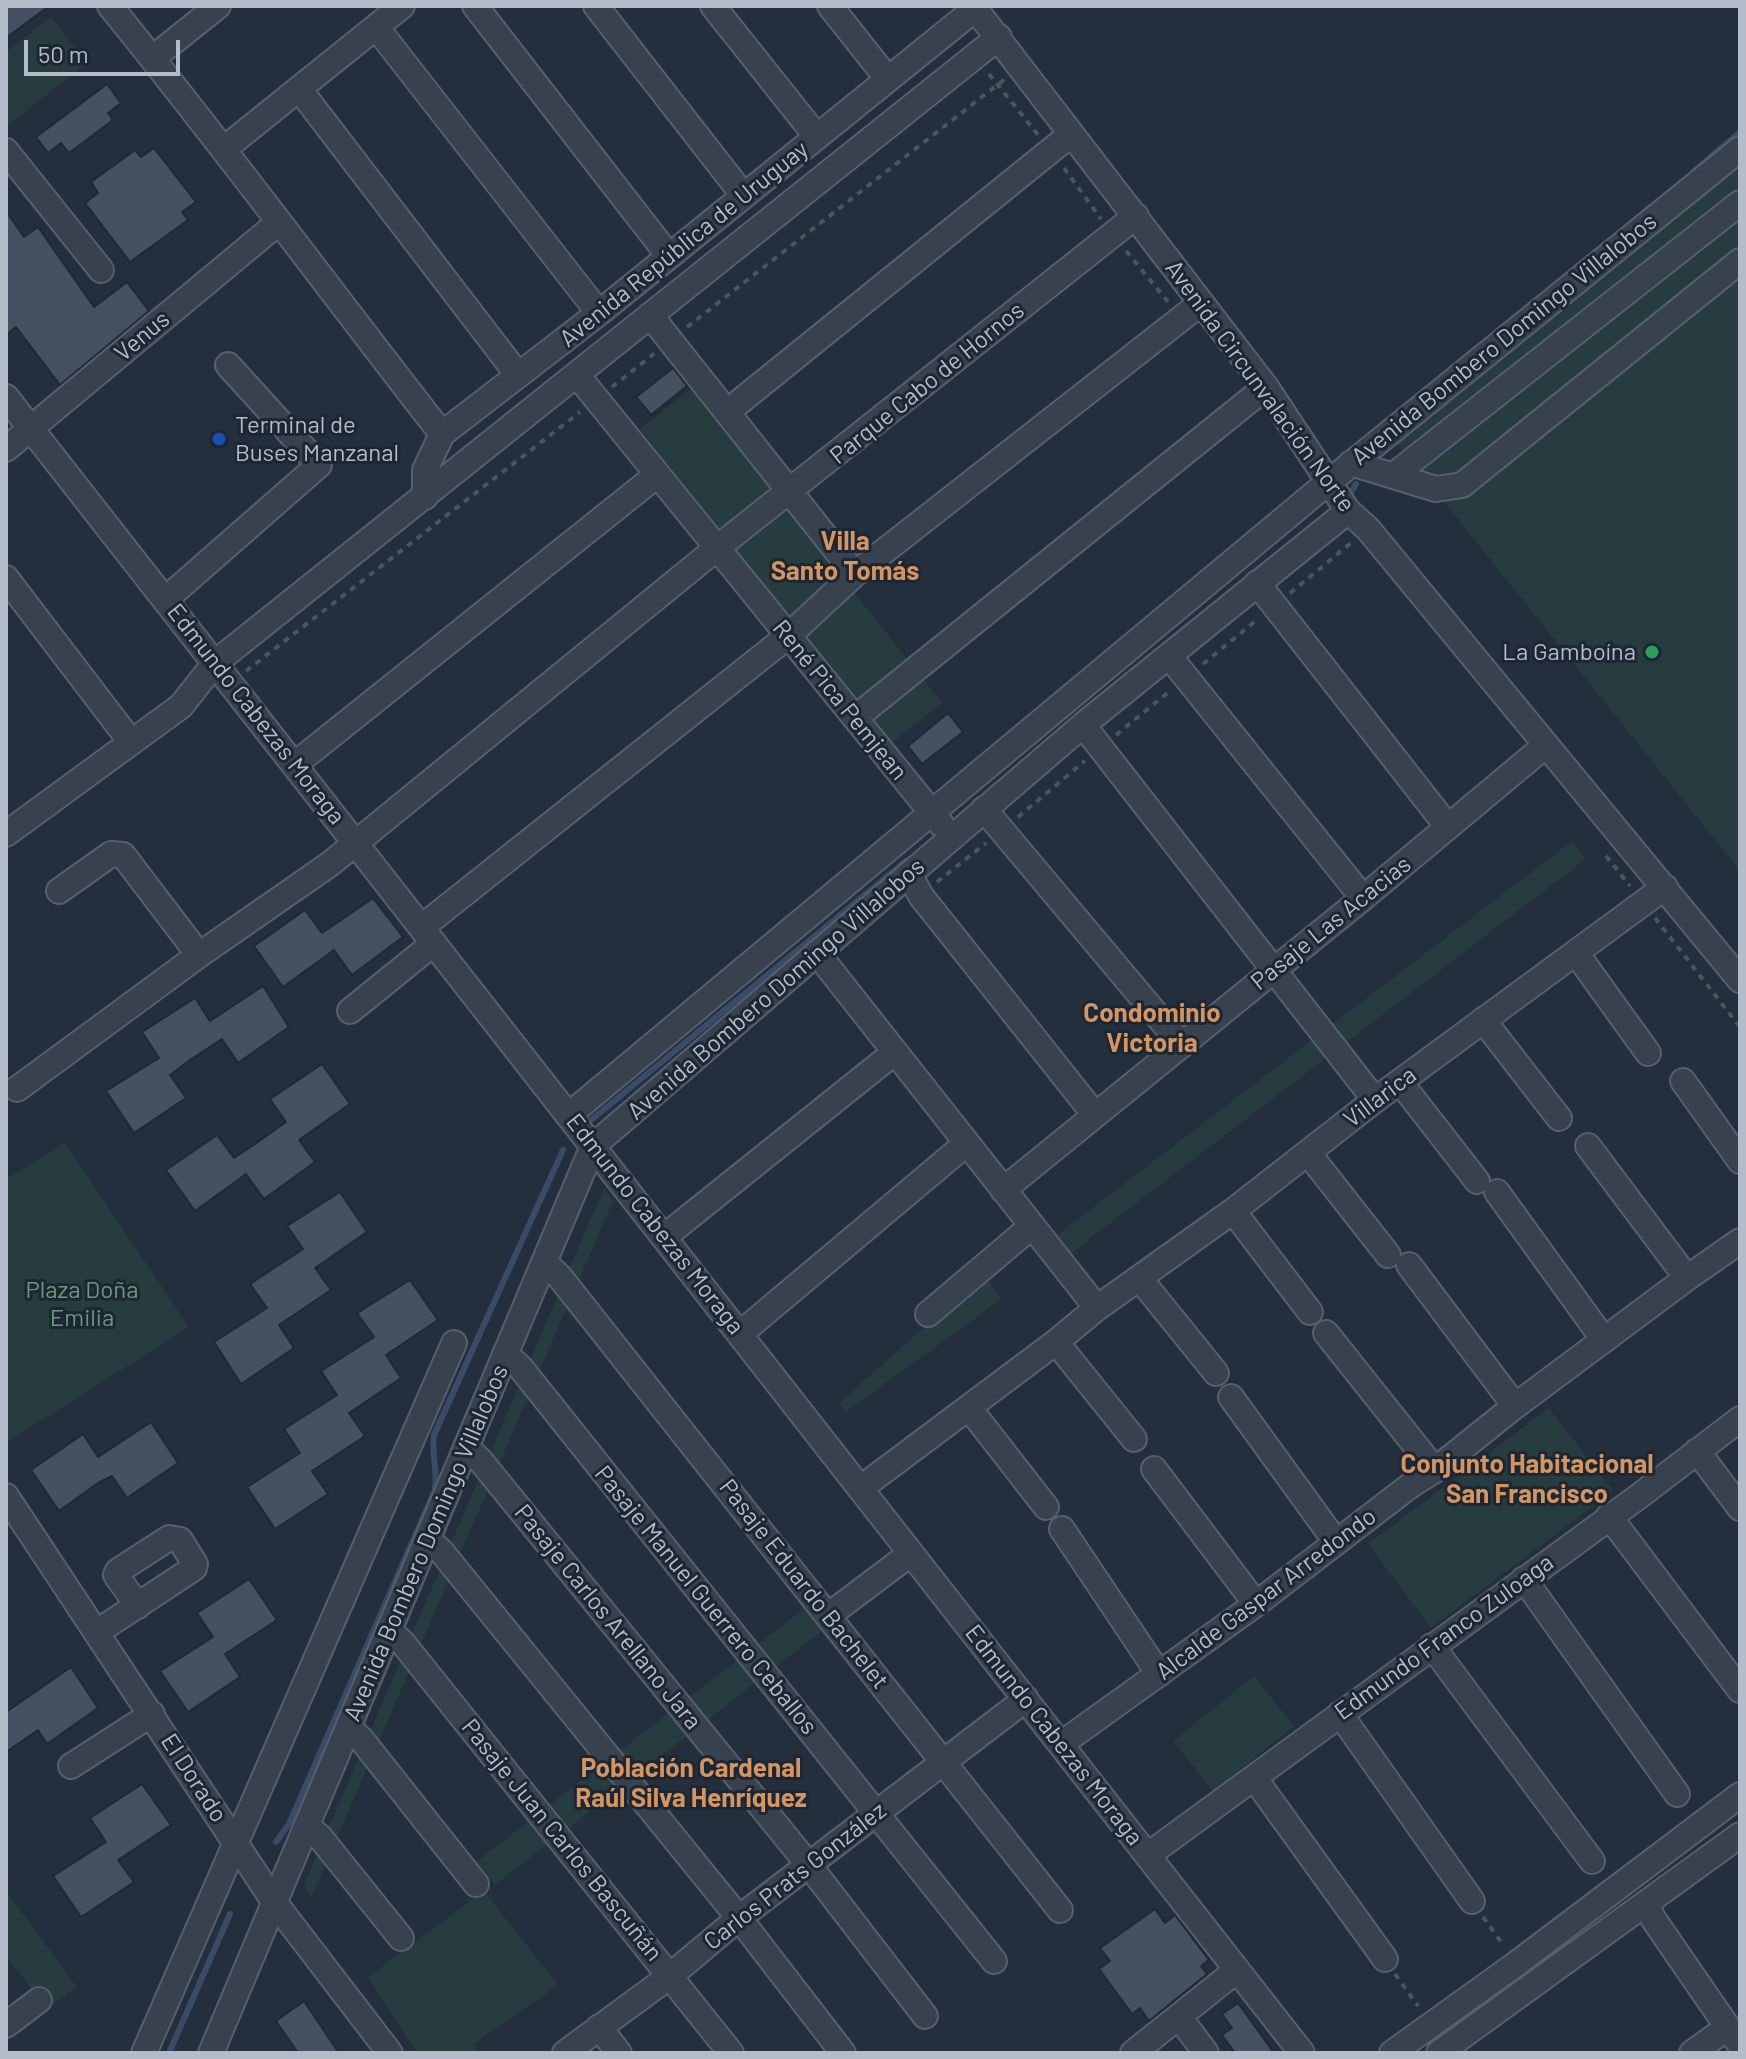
<!DOCTYPE html>
<html>
<head>
<meta charset="utf-8">
<style>
	body { margin:0 }
	#map { position:relative; width:1746px; height:2059px; overflow:hidden; background:#242f3e; font-family:Barlow,sans-serif }
	canvas { display:block }
	.frame { position:absolute; inset:0; border:8px solid #b4bcc9; pointer-events:none }
	.scale { position:absolute; left:24px; top:40px; width:156px; height:36px; box-sizing:border-box; border:4px solid #b4bcc9; border-top:0; padding-left:10px; font-size:24px; line-height:28px; white-space:nowrap; color:#b4bcc9; -webkit-text-stroke:6px #1d2633; paint-order:stroke }
</style>
</head>
<body>
<div id="map">
<canvas width="1746" height="2059"></canvas>
<div class="frame"></div>
<div class="scale">50 m</div>
</div>
<script>
const context = document.querySelector('canvas').getContext('2d');
context.lineJoin = 'round';
function paint(path, color) {
  context.fillStyle = color;
  context.fill(path, 'evenodd');
}
function trace(path, color, width, dash) {
  context.strokeStyle = color;
  context.lineWidth = width;
  context.lineCap = dash ? 'butt' : 'round';
  context.setLineDash(dash || []);
  context.stroke(path);
}
function drawText(font, color, halo, rows, align = 'center') {
  context.font = font + ' Barlow,sans-serif';
  context.lineWidth = 6;
  context.setLineDash([]);
  context.textBaseline = 'middle';
  context.strokeStyle = halo;
  context.fillStyle = color;
  for (const [text, x, y, turn = 0] of rows) {
    context.save();
    context.translate(x, y);
    context.rotate((+turn || 0) * Math.PI / 180);
    context.textAlign = isNaN(turn) ? turn : align;
    if (halo) context.strokeText(text, 0, 0);
    context.fillText(text, 0, 0);
    context.restore();
  }
}
paint(new Path2D(`
	M 51,17 L 87,63 L 6,127 L 6,52 Z
	M 1740,157 L 1740,871 L 1389,433 Z
	M 692,388 L 942,703 L 890,744 L 640,429 Z
	M 1572,841 L 1586,859 L 1066,1257 L 1057,1235 Z
	M 65,1143 L 189,1327 L 6,1443 L 6,1179 Z
	M 604,1188 L 613,1201 L 311,1898 L 304,1885 Z
	M 984,1274 L 1002,1299 L 846,1412 L 839,1403 Z
	M 1549,1408 L 1613,1491 L 1431,1628 L 1368,1544 Z
	M 810,1604 L 827,1627 L 495,1885 L 477,1861 Z
	M 1254,1676 L 1294,1726 L 1213,1791 L 1173,1741 Z
	M 6,1891 L 77,1987 L 46,2009 L 6,1955 Z
	M 484,1891 L 558,1985 L 474,2044 L 479,2053 L 417,2053 L 368,1977 Z`), '#263c3f');
trace(new Path2D(`
	M 1694,171 L 1740,132
	M 1348,498 L 1356,484
	M 585,1125 L 907,860
	M 276,1842 L 289,1824 L 435,1490 C 438,1471 431,1454 434,1435 L 563,1150
	M 169,2053 L 230,1914`), '#394c67', 6);
const building = new Path2D(`
	M 6,6 L 49,6 L 6,38 Z
	M 107,84 L 121,103 L 108,113 L 113,120 L 69,153 L 61,143 L 48,153 L 36,137 Z
	M 154,148 L 196,202 L 182,212 L 188,220 L 130,262 L 85,203 L 98,193 L 91,182 L 135,150 L 141,157 Z
	M 6,211 L 24,237 L 38,227 L 94,307 L 127,282 L 149,311 L 60,385 L 16,327 L 6,335 Z
	M 673,368 L 687,386 L 651,415 L 636,397 Z
	M 948,713 L 963,732 L 922,764 L 908,746 Z
	M 373,898 L 403,937 L 352,975 L 334,950 L 283,987 L 254,946 L 305,910 L 322,933 Z
	M 263,986 L 289,1027 L 238,1063 L 222,1039 L 190,1060 L 170,1075 L 186,1098 L 134,1133 L 106,1091 L 159,1058 L 142,1032 L 195,998 L 210,1021 Z
	M 322,1064 L 350,1104 L 299,1140 L 315,1162 L 264,1199 L 246,1174 L 195,1211 L 166,1170 L 217,1135 L 234,1158 L 255,1144 L 286,1122 L 270,1099 Z
	M 340,1192 L 367,1232 L 315,1268 L 331,1290 L 279,1325 L 294,1348 L 241,1384 L 214,1342 L 267,1308 L 250,1284 L 303,1249 L 287,1226 Z
	M 410,1280 L 438,1320 L 386,1355 L 401,1378 L 349,1413 L 365,1436 L 312,1471 L 328,1494 L 275,1529 L 247,1487 L 300,1453 L 284,1429 L 337,1395 L 321,1371 L 374,1337 L 357,1313 Z
	M 151,1422 L 178,1463 L 127,1498 L 112,1476 L 98,1483 L 59,1511 L 31,1470 L 83,1434 L 98,1457 Z
	M 249,1579 L 277,1620 L 225,1654 L 240,1677 L 188,1712 L 160,1671 L 213,1637 L 197,1613 Z
	M 71,1667 L 98,1708 L 47,1744 L 38,1730 L 6,1752 L 6,1712 Z
	M 142,1784 L 171,1825 L 118,1860 L 134,1882 L 81,1917 L 53,1876 L 106,1842 L 90,1818 Z
	M 1155,1909 L 1165,1923 L 1175,1915 L 1209,1960 L 1201,1966 L 1207,1974 L 1149,2021 L 1140,2008 L 1132,2014 L 1099,1969 L 1110,1961 L 1100,1948 Z
	M 304,2001 L 339,2053 L 298,2053 L 276,2021 Z
	M 1238,2003 L 1274,2053 L 1235,2053 L 1222,2035 L 1232,2028 L 1222,2014 Z`);
paint(building, '#455162');
trace(building, '#1f2835', 2);
const minor = new Path2D(`
	M 110,6 C 224,146 331,292 442,434
	M 475,6 L 669,256
	M 596,6 L 744,196
	M 713,6 L 817,137
	M 830,6 L 887,78
	M 973,6 L 1266,387 L 1348,511 L 1368,529 L 1740,980
	M 376,27 L 599,313
	M 153,58 L 218,6
	M 299,89 L 518,375
	M 224,149 L 402,6
	M 6,151 L 101,270
	M 650,315 L 855,574
	M 577,375 L 941,824
	M 6,397 L 1302,2053
	M 727,412 L 1070,135
	M 6,449 L 278,223
	M 1351,463 L 1436,489 L 1462,485 L 1740,261
	M 1394,475 L 1740,203
	M 425,497 L 425,470 L 442,434 L 599,313 L 975,9
	M 6,578 L 131,742
	M 1257,583 L 1448,827
	M 166,599 L 319,465 L 228,365
	M 1169,656 L 1363,898
	M 855,718 L 1266,387
	M 1083,725 L 1375,1100
	M 294,765 L 657,475
	M 984,809 L 1182,1045
	M 6,834 L 181,706 L 215,663 L 999,37
	M 909,874 L 921,896 L 1095,1115
	M 59,891 L 111,854 L 123,855 L 199,955
	M 422,927 L 788,636 L 855,574 L 1201,303
	M 817,953 L 1097,1308
	M 1576,953 L 1648,1053
	M 350,1011 L 434,943
	M 1483,1020 L 1559,1118
	M 1683,1081 L 1740,1161
	M 1400,1082 L 1477,1181
	M 17,1089 L 199,955 L 330,864 L 717,548 L 1136,216
	M 569,1115 L 1314,494 L 1740,149
	M 1588,1146 L 1687,1278
	M 1308,1153 L 1388,1255
	M 1003,1190 L 1363,898 L 1546,745
	M 1497,1192 L 1604,1340
	M 1233,1211 L 1310,1312
	M 664,1237 L 895,1052
	M 544,1262 L 559,1276 L 1060,1910
	M 1409,1265 L 1515,1406
	M 1140,1279 L 1216,1373
	M 928,1314 L 1032,1226
	M 741,1333 L 967,1143
	M 1326,1333 L 1435,1470
	M 1056,1342 L 1134,1439
	M 505,1354 L 520,1367 L 994,1961
	M 1231,1397 L 1336,1542
	M 969,1408 L 1046,1507
	M 466,1447 L 480,1460 L 808,1864 L 925,2016
	M 1697,1451 L 1740,1508
	M 1154,1469 L 1256,1604
	M 861,1488 L 1056,1342 L 1097,1308 L 1233,1211 L 1375,1100 L 1665,887
	M 6,1496 L 275,1903 L 390,2053
	M 1609,1516 L 1740,1690
	M 1062,1529 L 1159,1674
	M 427,1539 L 441,1551 L 739,1918 L 843,2053
	M 1524,1579 L 1677,1794
	M 829,1615 L 910,1554
	M 389,1630 L 402,1642 L 731,2053
	M 97,1632 L 194,1568 L 195,1564 L 180,1540 L 169,1538 L 118,1571 L 116,1575 L 138,1606
	M 1432,1646 L 1592,1861
	M 1340,1714 L 1472,1901
	M 348,1728 L 361,1739 L 476,1884
	M 1061,1744 L 1256,1604 L 1411,1485 L 1435,1470 L 1515,1406 L 1687,1278 L 1740,1241
	M 71,1766 L 152,1714
	M 1255,1779 L 1385,1959
	M 306,1826 L 319,1836 L 401,1938
	M 1148,1855 L 1638,1497 L 1740,1419
	M 1646,1904 L 1654,1920 L 1740,2045
	M 1179,2017 L 1206,2053
	M 6,2025 L 39,2000
	M 599,2027 L 619,2053
	M 144,2053 L 454,1343
	M 211,2053 L 593,1146 L 1083,725 L 1348,511
	M 565,2053 L 670,1976 L 739,1918 L 1026,1699
	M 1133,2053 L 1237,1970
	M 1392,2053 L 1516,1964 L 1740,1795
	M 1439,2053 L 1740,1835
	M 1692,2053 L 1727,2028`);
trace(minor, '#565f6c', 28);
trace(new Path2D(`
	M 989,74 L 1039,136
	M 1064,168 L 1101,219
	M 1126,251 L 1169,303
	M 687,327 L 1005,79
	M 612,387 L 655,353
	M 1290,593 L 1351,543
	M 1203,664 L 1258,619
	M 246,671 L 580,412
	M 1116,735 L 1171,690
	M 1018,817 L 1085,761
	M 1606,856 L 1630,886
	M 937,882 L 986,843
	M 1655,918 L 1740,1027
	M 1483,1917 L 1504,1946
	M 1395,1974 L 1418,2006`), '#44595c', 4, [6, 6]);
trace(minor, '#38414e', 24);
for (const [x, y, r, color] of [
	[219,439,8,"#1a4fb4"],
	[1652,652,8,"#2e9e5b"]
]) {
  const dot = new Path2D();
  dot.arc(x, y, r, 0, 2 * Math.PI);
  context.fillStyle = color;
  context.fill(dot);
  trace(dot, '#1d2633', 3);
}
drawText('24px', '#b4bcc9', '#1d2633', [
	["Avenida República de Uruguay",684,244,-39],
	["Venus",142,336,-40],
	["Avenida Bombero Domingo Villalobos",1504,339,-39],
	["Parque Cabo de Hornos",927,383,-39],
	["Avenida Circunvalación Norte",1260,386,54],
	["René Pica Pemjean",840,700,51],
	["Edmundo Cabezas Moraga",256,714,52],
	["Pasaje Las Acacias",1331,923,-39],
	["Avenida Bombero Domingo Villalobos",776,989,-41],
	["Villarica",1380,1097,-37],
	["Edmundo Cabezas Moraga",655,1224,52],
	["Avenida Bombero Domingo Villalobos",426,1543,-67],
	["Pasaje Eduardo Bachelet",804,1584,52],
	["Alcalde Gaspar Arredondo",1266,1594,-37],
	["Pasaje Manuel Guerrero Ceballos",706,1600,51],
	["Pasaje Carlos Arellano Jara",608,1617,51],
	["Edmundo Franco Zuloaga",1444,1637,-36],
	["Edmundo Cabezas Moraga",1054,1735,52],
	["El Dorado",194,1778,57],
	["Pasaje Juan Carlos Bascuñán",562,1840,51],
	["Carlos Prats González",795,1876,-38]
]);
drawText('24px', '#b4bcc9', '#1d2633', [
	["Terminal de",235,425],
	["Buses Manzanal",235,453],
	["La Gamboína",1636,652,"right"]
], 'left');
drawText('24px', '#6b9a76', '#1d2633', [
	["Plaza Doña",82,1290],
	["Emilia",82,1318]
]);
drawText('bold 26px', '#d59563', '#1d2633', [
	["Villa",845,541],
	["Santo Tomás",845,571],
	["Condominio",1152,1013],
	["Victoria",1152,1043],
	["Conjunto Habitacional",1527,1464],
	["San Francisco",1527,1494],
	["Población Cardenal",691,1768],
	["Raúl Silva Henríquez",691,1798]
]);
</script>
</body>
</html>
